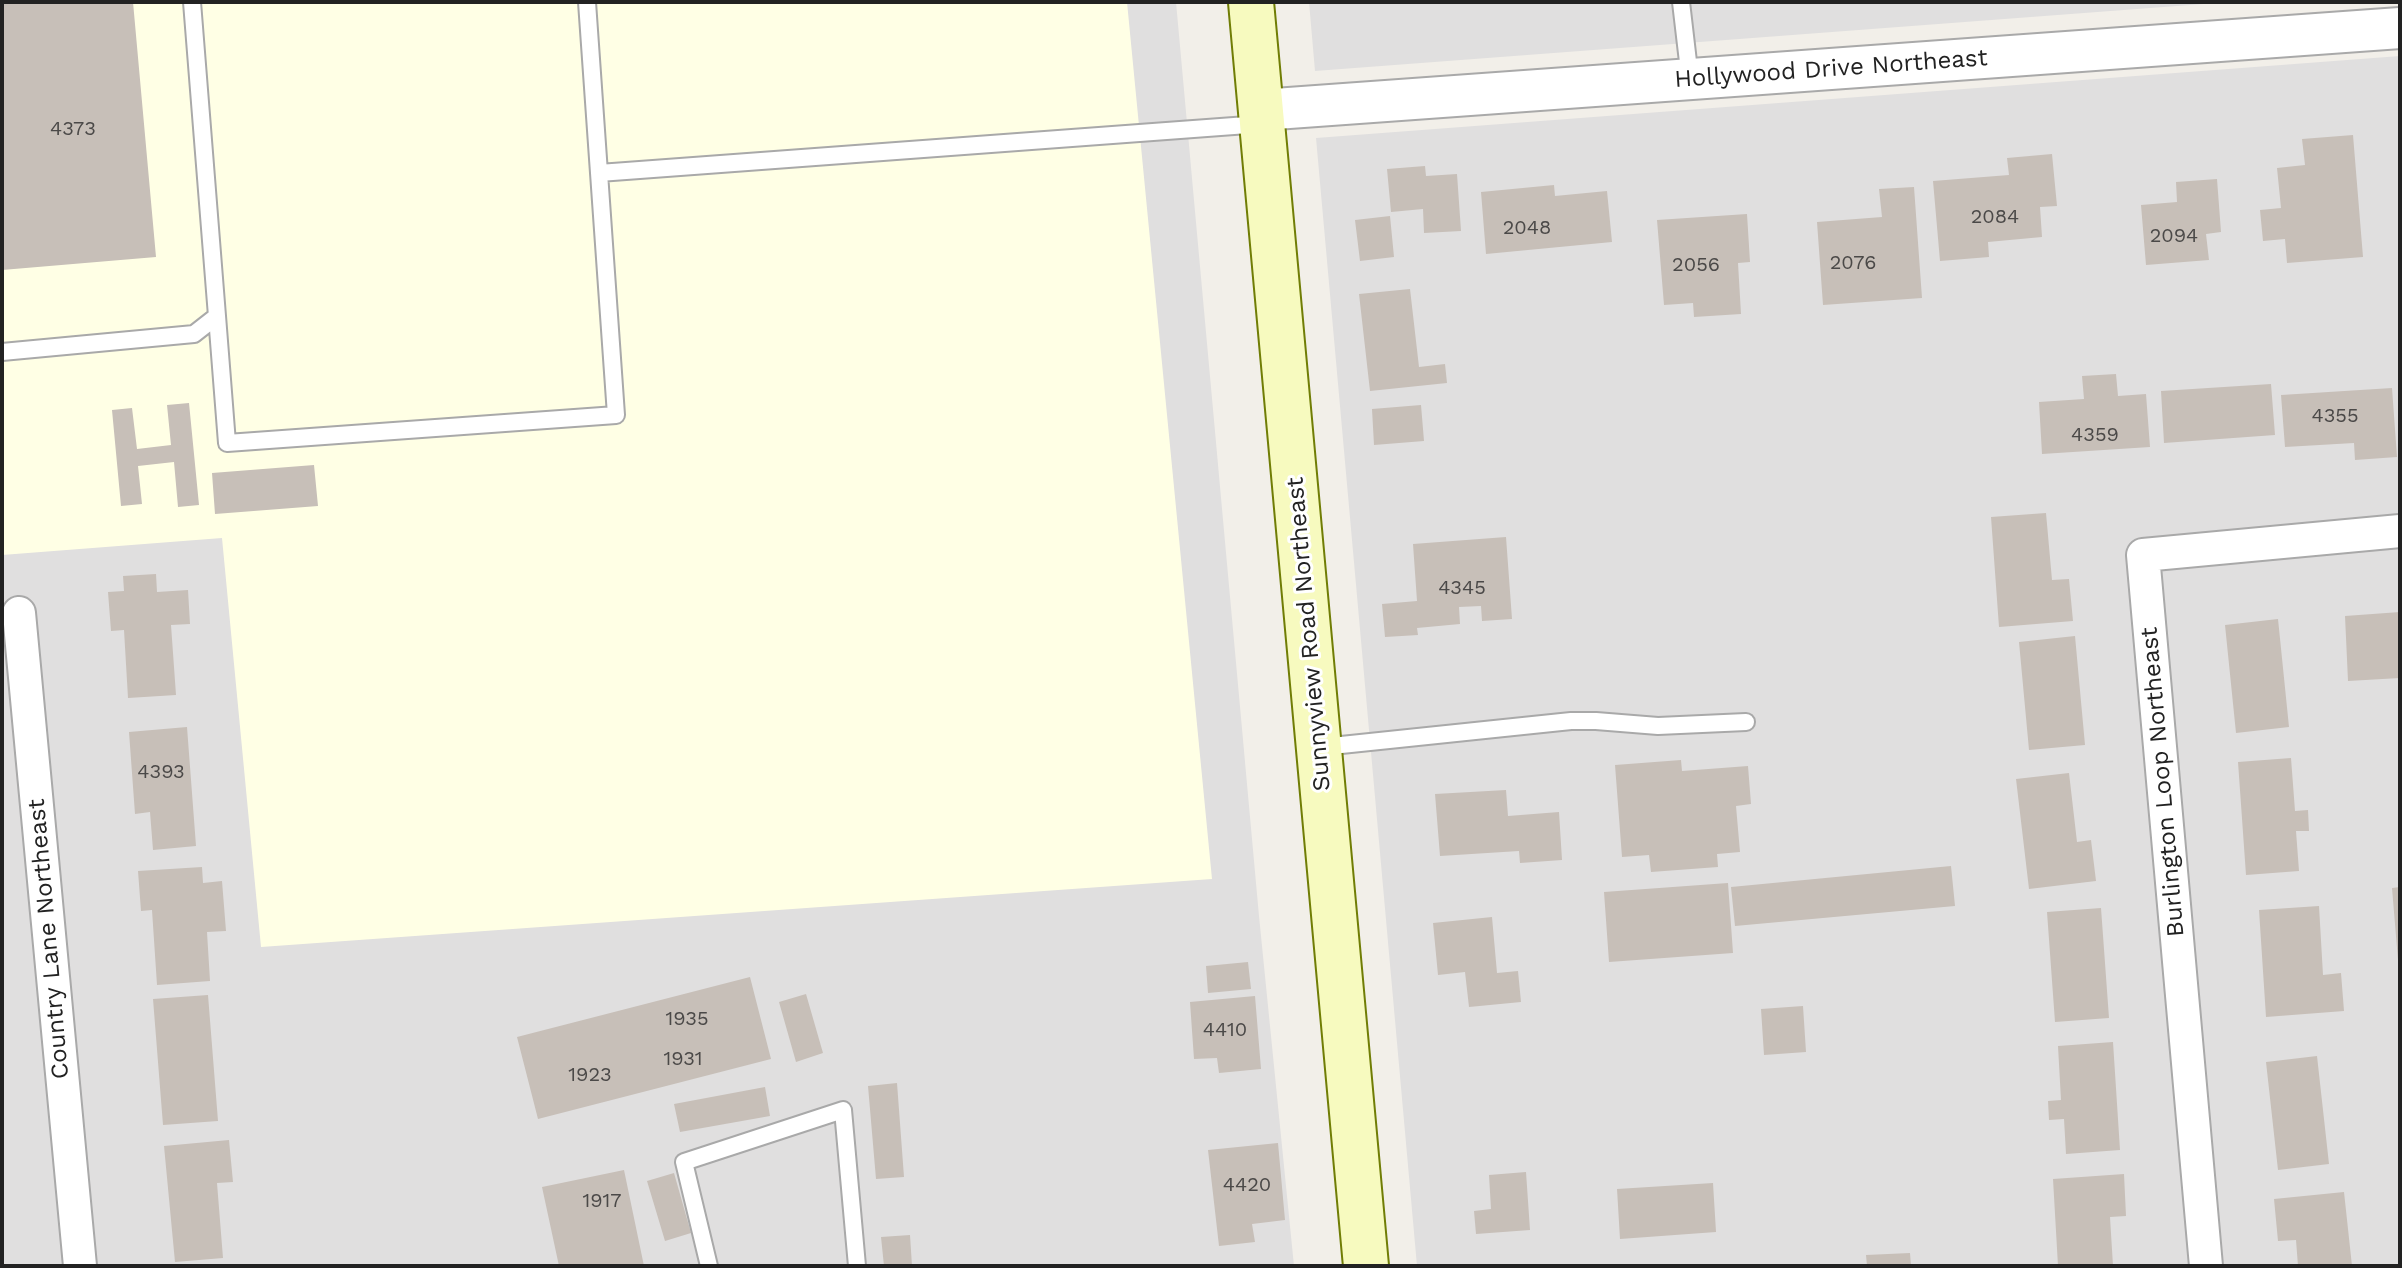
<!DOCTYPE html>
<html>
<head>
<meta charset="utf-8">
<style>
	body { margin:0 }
	#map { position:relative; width:2402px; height:1268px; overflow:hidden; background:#f2efe9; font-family:"Work Sans",sans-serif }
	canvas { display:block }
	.frame { position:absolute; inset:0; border:4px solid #222; pointer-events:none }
</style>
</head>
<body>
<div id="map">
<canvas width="2402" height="1268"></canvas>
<div class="frame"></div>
</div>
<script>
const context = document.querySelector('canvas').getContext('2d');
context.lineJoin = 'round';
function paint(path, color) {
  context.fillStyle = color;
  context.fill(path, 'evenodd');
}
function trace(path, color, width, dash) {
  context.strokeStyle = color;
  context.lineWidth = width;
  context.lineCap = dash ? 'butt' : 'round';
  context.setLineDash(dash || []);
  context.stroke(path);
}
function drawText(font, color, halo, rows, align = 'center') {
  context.font = font + ' "Work Sans",sans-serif';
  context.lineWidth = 6;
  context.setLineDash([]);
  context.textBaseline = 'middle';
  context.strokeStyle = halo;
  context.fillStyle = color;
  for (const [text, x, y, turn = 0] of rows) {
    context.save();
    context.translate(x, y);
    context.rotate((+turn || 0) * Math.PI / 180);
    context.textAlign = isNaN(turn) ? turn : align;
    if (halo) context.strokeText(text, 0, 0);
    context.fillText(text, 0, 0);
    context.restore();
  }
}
paint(new Path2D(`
	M 2,2 L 1176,2 L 1259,916 L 1294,1266 L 2,1266 Z
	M 1309,2 L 2230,2 L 1315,71 Z
	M 2400,56 L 2400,1266 L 1417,1266 L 1316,138 Z`), '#e0dfdf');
paint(new Path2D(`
	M 2,2 L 1127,2 L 1212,879 L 261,947 L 222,538 L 2,555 Z`), '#ffffe5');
paint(new Path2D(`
	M 2,2 L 133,2 L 156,257 L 2,270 Z
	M 2353,135 L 2363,257 L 2287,263 L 2285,239 L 2263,241 L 2260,210 L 2281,208 L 2277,168 L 2305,165 L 2302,139 Z
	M 2052,154 L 2057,206 L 2040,207 L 2042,237 L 1988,242 L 1989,257 L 1940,261 L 1933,181 L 2009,175 L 2007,158 Z
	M 1425,166 L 1426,176 L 1457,174 L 1461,231 L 1424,233 L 1423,209 L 1391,212 L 1387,169 Z
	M 2217,179 L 2221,232 L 2206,234 L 2209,260 L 2146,265 L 2141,205 L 2177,202 L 2176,182 Z
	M 1554,185 L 1555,196 L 1607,191 L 1612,242 L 1486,254 L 1481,192 Z
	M 1914,187 L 1922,298 L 1823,305 L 1817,222 L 1882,217 L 1879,189 Z
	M 1747,214 L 1750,262 L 1738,263 L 1741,314 L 1694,317 L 1693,303 L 1664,305 L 1657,220 Z
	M 1390,216 L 1394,257 L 1360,261 L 1355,220 Z
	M 1410,289 L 1419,367 L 1445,364 L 1447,383 L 1370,391 L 1359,294 Z
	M 2116,374 L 2118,396 L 2146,394 L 2150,447 L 2042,454 L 2039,402 L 2084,399 L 2082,376 Z
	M 2271,384 L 2275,435 L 2164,443 L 2161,391 Z
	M 2392,388 L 2397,457 L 2355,460 L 2354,443 L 2285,447 L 2281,395 Z
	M 189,403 L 199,505 L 178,507 L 174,462 L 138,466 L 142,504 L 121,506 L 112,410 L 132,408 L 137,449 L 171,445 L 167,405 Z
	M 1421,405 L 1424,441 L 1374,445 L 1372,409 Z
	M 314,465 L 318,506 L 215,514 L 212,473 Z
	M 2046,513 L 2052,580 L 2069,579 L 2073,621 L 1999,627 L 1991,517 Z
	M 1506,537 L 1512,619 L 1482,621 L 1481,606 L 1459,607 L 1460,624 L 1417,628 L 1418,635 L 1385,637 L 1382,604 L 1417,601 L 1413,544 Z
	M 156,574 L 157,592 L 188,590 L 190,624 L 171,625 L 176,695 L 128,698 L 124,630 L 111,631 L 108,592 L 124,591 L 123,576 Z
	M 2400,612 L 2400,678 L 2348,681 L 2345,616 Z
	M 2278,619 L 2289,727 L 2236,733 L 2225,625 Z
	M 2075,636 L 2085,745 L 2029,750 L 2019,642 Z
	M 187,727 L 196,846 L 153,850 L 150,812 L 135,814 L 129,732 Z
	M 2291,758 L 2295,811 L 2308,810 L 2309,831 L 2296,831 L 2299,871 L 2246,875 L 2238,762 Z
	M 1681,760 L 1682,771 L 1748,766 L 1751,804 L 1736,806 L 1740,852 L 1717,854 L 1718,867 L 1651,872 L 1649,855 L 1622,857 L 1615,765 Z
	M 2069,773 L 2077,842 L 2091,840 L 2096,881 L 2029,889 L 2016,779 Z
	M 1506,790 L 1508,816 L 1559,812 L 1562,860 L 1520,863 L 1519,851 L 1440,856 L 1435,794 Z
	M 1951,866 L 1955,906 L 1735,926 L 1731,887 Z
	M 202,867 L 203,883 L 222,881 L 226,931 L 207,932 L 210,981 L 157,985 L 152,910 L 141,911 L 138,871 Z
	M 1728,883 L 1733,953 L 1609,962 L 1604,892 Z
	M 2400,887 L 2400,959 L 2398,960 L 2392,888 Z
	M 2319,906 L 2323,975 L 2341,973 L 2344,1011 L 2266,1017 L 2259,910 Z
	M 2101,908 L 2109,1018 L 2055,1022 L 2047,912 Z
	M 1492,917 L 1497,973 L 1518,971 L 1521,1002 L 1469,1007 L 1465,972 L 1438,975 L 1433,923 Z
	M 1248,962 L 1251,989 L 1208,993 L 1206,966 Z
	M 750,977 L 771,1059 L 538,1119 L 517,1037 Z
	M 806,994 L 823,1053 L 796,1062 L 779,1002 Z
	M 208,995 L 218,1121 L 163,1125 L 153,999 Z
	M 1255,996 L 1261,1069 L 1219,1073 L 1217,1058 L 1194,1059 L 1190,1002 Z
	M 1803,1006 L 1806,1052 L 1764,1055 L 1761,1009 Z
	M 2113,1042 L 2120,1150 L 2066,1154 L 2064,1119 L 2049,1120 L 2048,1101 L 2061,1100 L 2058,1046 Z
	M 2317,1056 L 2329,1164 L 2278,1170 L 2266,1062 Z
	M 897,1083 L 904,1177 L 876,1179 L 868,1086 Z
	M 765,1087 L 770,1116 L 680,1132 L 674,1104 Z
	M 229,1140 L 233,1182 L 217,1183 L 223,1258 L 175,1262 L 164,1146 Z
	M 1278,1143 L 1285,1220 L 1252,1224 L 1255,1242 L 1219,1246 L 1208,1150 Z
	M 624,1170 L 644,1266 L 559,1266 L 542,1187 Z
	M 1526,1172 L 1530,1230 L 1476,1234 L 1474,1211 L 1491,1209 L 1489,1175 Z
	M 674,1173 L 691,1233 L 665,1241 L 647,1181 Z
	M 2124,1174 L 2126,1216 L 2110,1217 L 2113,1266 L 2058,1266 L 2053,1179 Z
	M 1713,1183 L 1716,1232 L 1620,1239 L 1617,1189 Z
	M 2344,1192 L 2352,1266 L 2298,1266 L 2296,1240 L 2278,1241 L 2274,1199 Z
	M 910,1235 L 912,1266 L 884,1266 L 881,1237 Z
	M 1910,1253 L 1911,1266 L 1867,1266 L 1866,1255 Z`), '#c7bfb8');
const service = new Path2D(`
	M 1681,2 L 1690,79
	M 599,173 L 1261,124
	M 217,316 L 227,443 L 616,415 L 587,2
	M 2,352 L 194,334 L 217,316 L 192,2
	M 1322,747 L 1571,721 L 1596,721 L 1658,726 L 1746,722
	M 709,1266 L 684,1162 L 843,1110 L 857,1266`);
const minor = new Path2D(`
	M 19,613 L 80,1266
	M 2206,1266 L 2143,555 L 2400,531`);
const tertiary = new Path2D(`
	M 1261,110 L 2400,28`);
const secondary = new Path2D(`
	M 1251,2 L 1366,1266`);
trace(service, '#a9a9a9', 20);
trace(minor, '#a9a9a9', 36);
trace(tertiary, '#a9a9a9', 44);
trace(secondary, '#707d05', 48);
trace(service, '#fff', 16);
trace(minor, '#fff', 32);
trace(tertiary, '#fff', 40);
trace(secondary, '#f7fabf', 44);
drawText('20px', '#4b4948', null, [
	["4373",73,129],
	["2084",1995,217],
	["2048",1527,228],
	["2094",2174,236],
	["2076",1853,263],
	["2056",1696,265],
	["4355",2335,416],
	["4359",2095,435],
	["4345",1462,588],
	["4393",161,772],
	["1935",687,1019],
	["4410",1225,1030],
	["1931",683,1059],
	["1923",590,1075],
	["4420",1247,1185],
	["1917",602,1201]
]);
drawText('24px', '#222', '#fff', [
	["Hollywood Drive Northeast",1831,69,-4],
	["Sunnyview Road Northeast",1309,634,-95],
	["Burlington Loop Northeast",2163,782,-95],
	["Country Lane Northeast",49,939,-95]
]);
</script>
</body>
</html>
